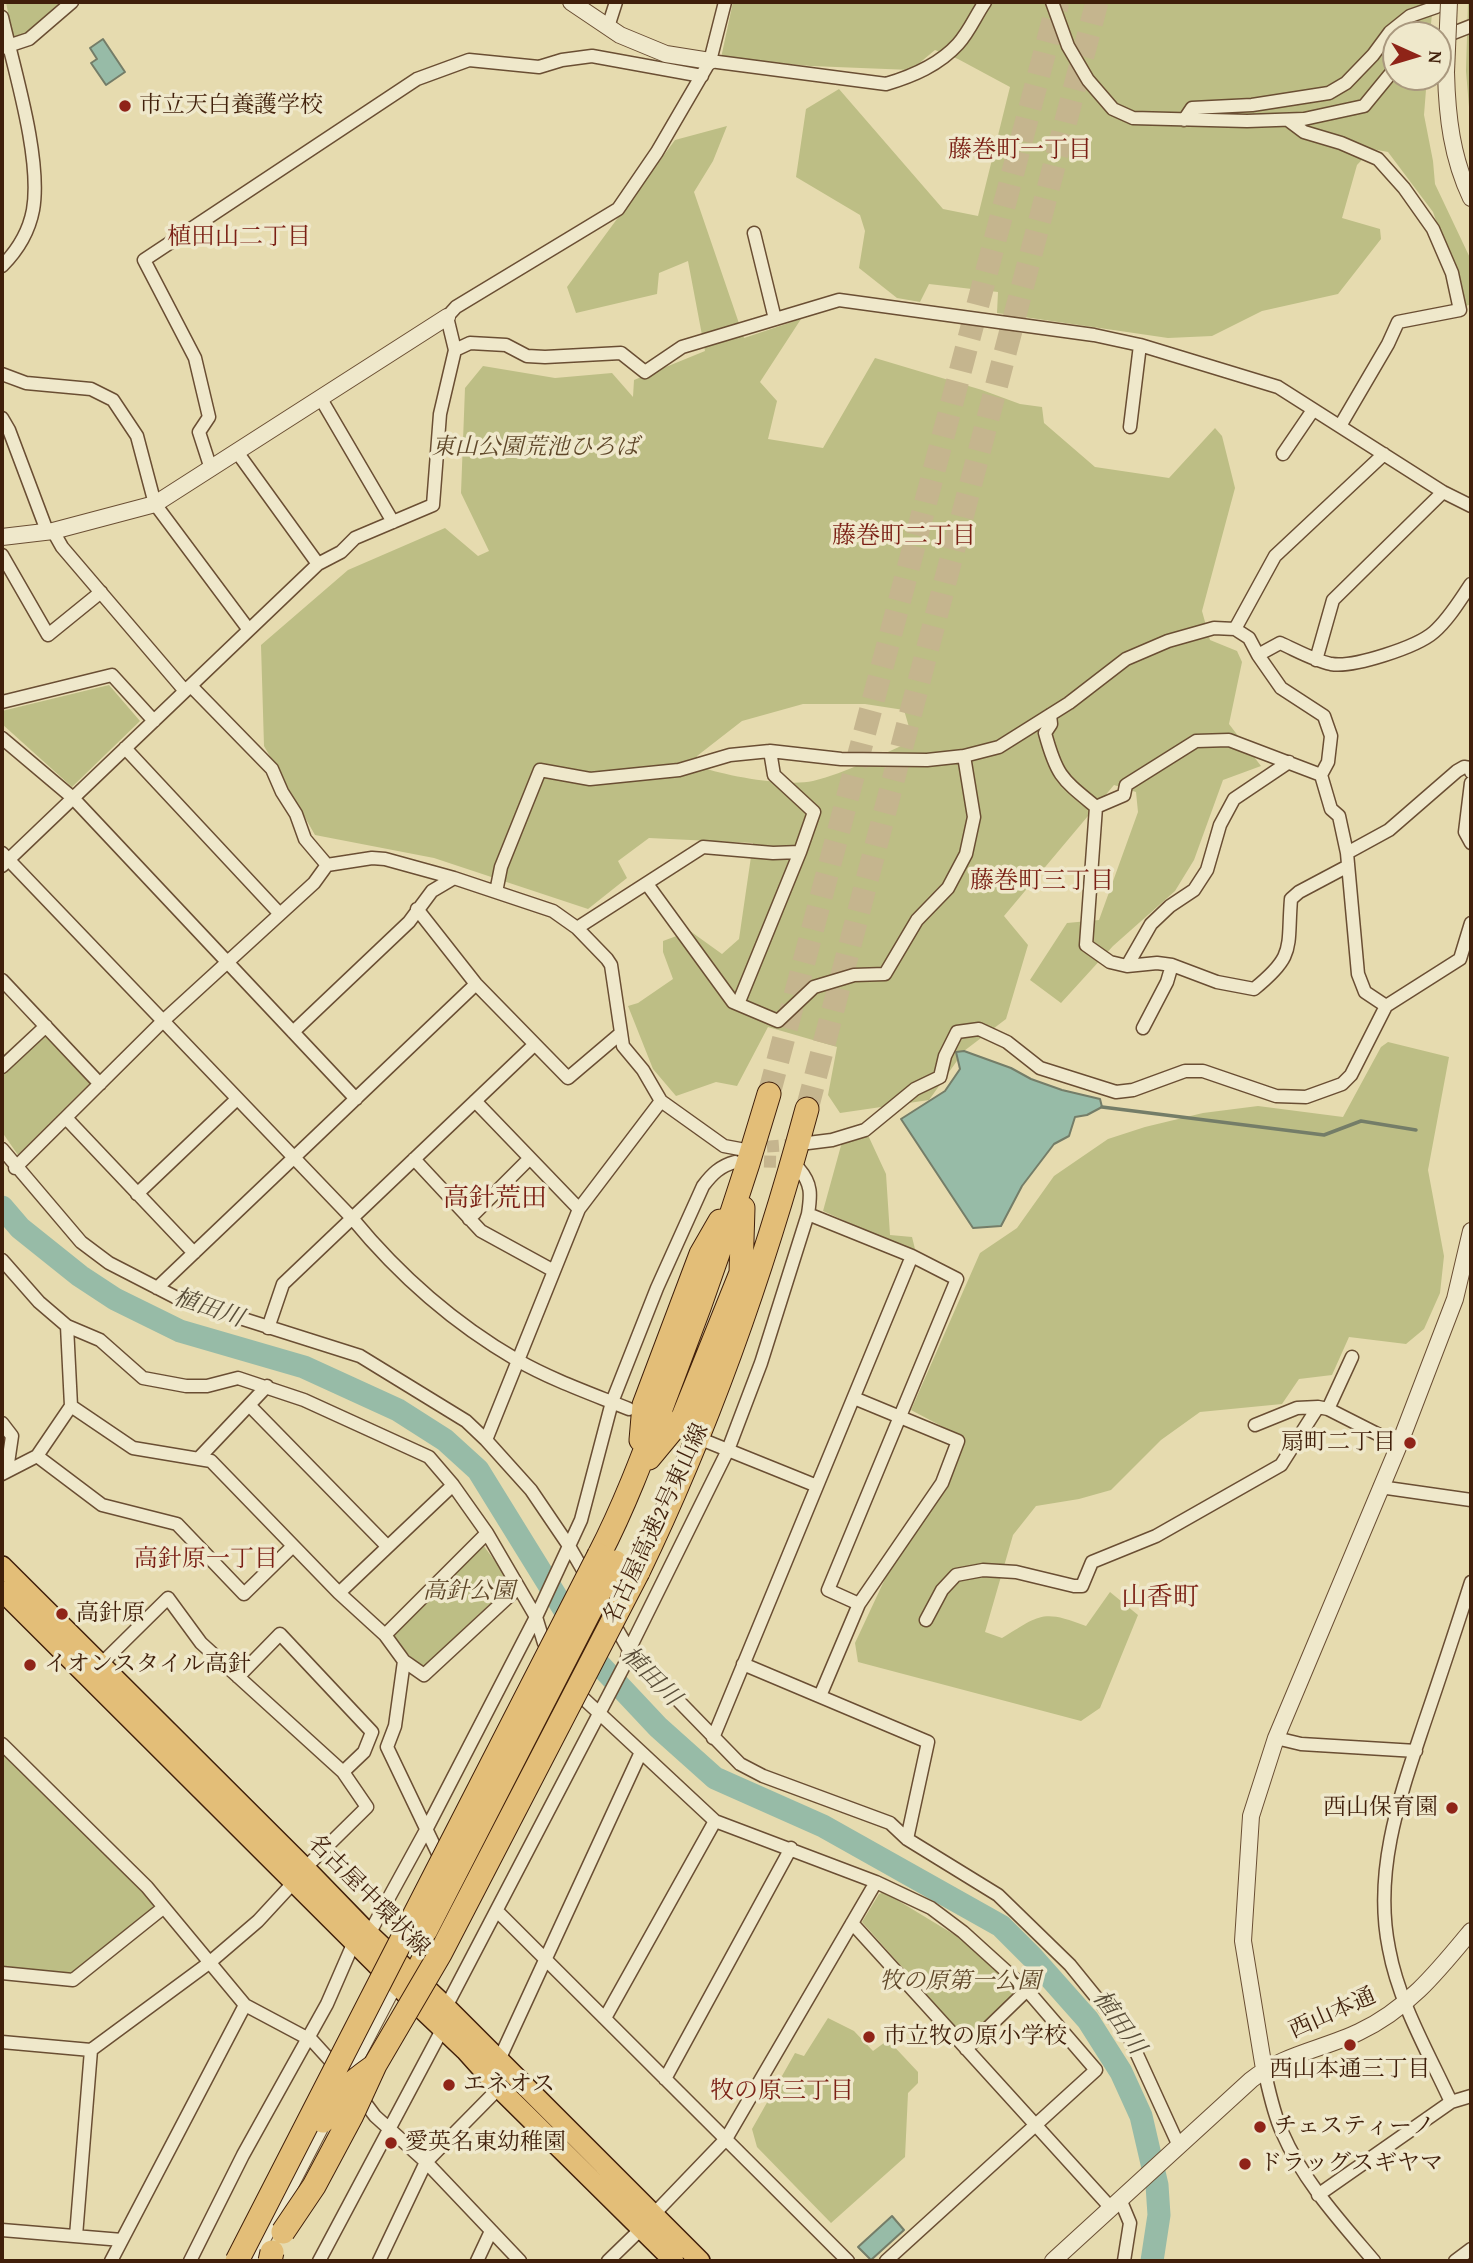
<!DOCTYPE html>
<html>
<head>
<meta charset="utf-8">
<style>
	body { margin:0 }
	#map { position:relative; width:1473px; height:2263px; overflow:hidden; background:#e6dbaf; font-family:"Gentium Book Plus",serif }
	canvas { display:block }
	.frame { position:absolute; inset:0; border:4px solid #401f0a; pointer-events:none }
	.north { position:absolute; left:1382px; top:21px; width:70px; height:70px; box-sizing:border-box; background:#efe8cb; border:2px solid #a9987e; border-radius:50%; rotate:94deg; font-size:19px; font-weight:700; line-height:28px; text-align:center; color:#401f0a }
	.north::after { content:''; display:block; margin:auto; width:24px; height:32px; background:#8f2418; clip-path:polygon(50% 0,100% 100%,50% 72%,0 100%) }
</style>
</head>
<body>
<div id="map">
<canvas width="1473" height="2263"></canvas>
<div class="frame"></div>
<div class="north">N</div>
</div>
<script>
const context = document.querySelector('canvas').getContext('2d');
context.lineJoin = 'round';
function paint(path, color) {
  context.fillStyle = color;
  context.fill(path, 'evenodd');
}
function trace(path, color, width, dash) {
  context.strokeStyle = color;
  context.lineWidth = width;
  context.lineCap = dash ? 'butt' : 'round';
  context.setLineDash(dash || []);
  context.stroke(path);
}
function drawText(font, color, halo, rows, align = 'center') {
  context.font = font + ' "Gentium Book Plus","Noto Serif JP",serif';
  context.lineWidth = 7;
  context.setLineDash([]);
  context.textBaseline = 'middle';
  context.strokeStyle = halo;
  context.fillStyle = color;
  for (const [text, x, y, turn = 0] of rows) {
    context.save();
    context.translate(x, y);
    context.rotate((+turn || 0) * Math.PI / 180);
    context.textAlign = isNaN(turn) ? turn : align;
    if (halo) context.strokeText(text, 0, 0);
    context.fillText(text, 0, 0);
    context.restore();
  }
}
paint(new Path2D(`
	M 6,2 L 62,2 L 25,34 L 13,39 Z
	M 733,2 L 1433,2 L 1430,35 L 1396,35 L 1396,77 L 1427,77 L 1424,115 L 1433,161 L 1435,184 L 1471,260 L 1471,304 L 1466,306 L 1433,212 L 1388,152 L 1372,149 L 1357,165 L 1342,218 L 1380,229 L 1381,239 L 1338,294 L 1262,311 L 1212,336 L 1168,338 L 997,313 L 998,292 L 929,284 L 920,302 L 897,298 L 859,268 L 865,231 L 860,215 L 796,177 L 806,109 L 839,89 L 943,209 L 978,216 L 1010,87 L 958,59 L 935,50 L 911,70 L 811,66 L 721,58 Z
	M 1468,2 L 1471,2 L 1471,131 L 1466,71 Z
	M 727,126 L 713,161 L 694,192 L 744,338 L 801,319 L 760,382 L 777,401 L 768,439 L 823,448 L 875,358 L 982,390 L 1020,404 L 1042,407 L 1044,423 L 1095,467 L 1169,478 L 1215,428 L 1222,436 L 1235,488 L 1202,611 L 1210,640 L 1237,651 L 1242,662 L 1229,724 L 1261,766 L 1223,780 L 1194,860 L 1175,891 L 1113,946 L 1061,1003 L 1030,980 L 1067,923 L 1099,920 L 1138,812 L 1136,792 L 1114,785 L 1004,916 L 1028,945 L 1006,1019 L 964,1051 L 929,1100 L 840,1113 L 828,1095 L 837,1047 L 768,1027 L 737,1086 L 716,1082 L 676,1096 L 653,1069 L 628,1006 L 638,1003 L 673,979 L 663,952 L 663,941 L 690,931 L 722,954 L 739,939 L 753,843 L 649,838 L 618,861 L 627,878 L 588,909 L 434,858 L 315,835 L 264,746 L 261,645 L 348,570 L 445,528 L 478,556 L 489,551 L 461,493 L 465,388 L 483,366 L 555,378 L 612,373 L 633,397 L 634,380 L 705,351 L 688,261 L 659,273 L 657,294 L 576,313 L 567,287 L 675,140 ZM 803,704 L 865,704 L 904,710 L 913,741 C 882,754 846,773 813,781 C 787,787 726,776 701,767 L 697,756 L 742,721 Z
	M 109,685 L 140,721 L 72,787 L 2,724 L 2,711 Z
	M 51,1026 L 99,1074 L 18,1155 L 2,1132 L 2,1072 Z
	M 1388,1042 L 1449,1057 L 1428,1170 L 1444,1256 L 1440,1293 L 1424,1329 L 1406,1344 L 1349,1337 L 1332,1375 L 1299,1379 L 1282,1404 L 1200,1412 L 1161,1440 L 1111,1490 L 1079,1499 L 1036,1506 L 1013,1535 L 985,1632 L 1002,1638 C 1040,1615 1042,1609 1086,1626 L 1110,1592 L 1138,1615 L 1100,1708 L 1081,1721 L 858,1662 L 855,1643 L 891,1566 L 945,1484 L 964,1438 L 911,1410 L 980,1253 L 1017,1228 L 1054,1176 L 1108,1139 L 1145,1127 L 1203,1113 L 1258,1106 L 1343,1117 L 1381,1047 Z
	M 867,1133 L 886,1174 L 890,1235 L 912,1237 L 916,1253 L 823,1211 L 842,1142 L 855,1140 Z
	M 483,1545 L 509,1580 L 508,1587 L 425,1665 L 420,1665 L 395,1642 L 395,1632 Z
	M 2,1752 L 144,1890 L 154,1903 L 152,1909 L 70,1974 L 2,1969 Z
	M 884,1892 L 968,1943 L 1018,1992 L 967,2040 L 862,1922 L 879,1894 Z
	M 828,2018 L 854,2031 L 873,2051 L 888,2040 L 918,2072 L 918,2083 L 908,2093 L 905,2157 L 831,2223 L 757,2147 L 752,2129 L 795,2053 L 804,2056 Z`), '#bdbe85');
const water = new Path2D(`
	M 103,39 L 125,72 L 106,85 L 91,63 L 97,59 L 90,48 Z
	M 964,1051 L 1011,1068 L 1031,1079 L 1062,1090 L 1100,1099 L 1102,1107 L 1087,1115 L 1075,1117 L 1069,1136 L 1054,1144 L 1022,1186 L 1001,1226 L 973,1228 L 901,1119 L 945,1091 L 960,1069 L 956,1052 Z
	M 892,2216 L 904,2230 L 871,2260 L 858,2247 Z`);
paint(water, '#97bba7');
trace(water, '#747d68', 2);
trace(new Path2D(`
	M 1102,1107 L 1324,1135 L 1361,1121 L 1416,1130`), '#747d68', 3.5);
trace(new Path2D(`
	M 2,1207 L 20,1228 L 80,1276 L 115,1299 L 180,1331 L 304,1367 L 398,1410 L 445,1440 L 478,1470 L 596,1661 L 658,1727 L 715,1778 L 823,1826 L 1001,1926 L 1032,1957 L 1088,2020 L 1121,2072 L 1141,2116 L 1157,2185 L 1159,2215 L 1152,2261`), '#97bba7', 23);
trace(new Path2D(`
	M 749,1148 L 801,1144
	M 746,1161 L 781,1162 L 796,1168`), '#c5b58e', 12, [12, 6]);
trace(new Path2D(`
	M 769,1094 L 1058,2
	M 807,1109 L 1097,2`), '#c5b58e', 23, [23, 11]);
const minor = new Path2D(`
	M 1052,2 L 1068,46 L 1088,80 L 1113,109 L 1133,118 L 1247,121 L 1304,119 L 1364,106 L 1396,67
	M 2,17 C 14,69 42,159 33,210 C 29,231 17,251 2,266
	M 608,27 L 616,2
	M 1438,39 L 1471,26
	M 2,48 L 29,39 L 72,2
	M 710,61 L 886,84 C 913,76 939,65 958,44 C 969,32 976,15 985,2
	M 1184,120 L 1192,108 L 1252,105 L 1329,93 L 1346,83 L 1373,55 L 1390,32 L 1410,16 L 1436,7 L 1443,2
	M 1288,120 L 1304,132 L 1341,143 L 1378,159 L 1404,188 L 1433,229 L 1452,273 L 1460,310 L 1398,322 L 1388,344 L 1340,426
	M 754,233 L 775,319
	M 455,350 L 470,343 L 506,345 L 527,356 L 545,357 L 621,353 L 645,372 L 682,347 L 839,300 L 1094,335 L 1140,345 L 1278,387 L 1443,492 L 1471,506
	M 2,374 L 26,383 L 91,389 L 113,400 L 137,436 L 155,504 L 249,630
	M 321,399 L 393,522
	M 2,418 L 9,430 L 47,531
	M 1130,427 L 1140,345
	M 237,452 L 318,564
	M 1283,454 L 1313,410
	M 211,469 L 199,432 L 209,417 L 195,358 L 144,260 L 417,79 L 469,60 L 539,67 L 562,60 L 592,56 L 702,76
	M 53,531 L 62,547 L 185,691
	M 2,555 L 48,635 L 101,592
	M 1235,629 L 1275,556 L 1384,454
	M 1316,660 L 1333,600 L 1443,492
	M 191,686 L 272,769 L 282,792 L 296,814 L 305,839 L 327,865 L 372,858 L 385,859 L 454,878 L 553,911 L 577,928 L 607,959 L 611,965 L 623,1046 L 643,1070 L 661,1101 L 724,1146 L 740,1149
	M 2,702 L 112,675 L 154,721
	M 1050,715 L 1051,724 L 1045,733 C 1057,777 1062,779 1096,807 L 1086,945 L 1110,962 L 1127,966 L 1157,963 L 1172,965 L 1217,982 L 1254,989 C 1296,955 1287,949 1291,899 L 1299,892 L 1348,866
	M 2,738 L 73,798 L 356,1099
	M 125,748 L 279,913
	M 1471,783 L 1465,832 L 1471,843
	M 1096,807 L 1124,795 L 1126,785 L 1196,741 L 1229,740 L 1321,775
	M 2,853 L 352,1218 C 398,1274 455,1324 517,1360 C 552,1380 592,1394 629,1409
	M 1347,853 L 1389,830 L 1457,771 L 1464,767 L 1470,768 L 1471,772
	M 2,866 L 318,564 L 341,552 L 355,538 L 433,505 L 440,414 L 455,350 L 447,317 L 456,307 L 618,209 L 657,152 L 710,61 L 725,2
	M 647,884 L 733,1002 L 778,1021 L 814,987 L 854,975 L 885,974 L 917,920 L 948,888 L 966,854 L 974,817 L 964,756
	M 496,892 L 501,867 L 540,770 L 590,779 L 679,770 L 730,755 L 770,751 L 841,759 L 927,760 L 964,756 L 999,747 L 1069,703 L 1126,659 L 1168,641 L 1214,628 L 1235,629 L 1249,638 L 1258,655
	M 417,909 L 476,984 L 568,1078 L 621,1033
	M 577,928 L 703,847 L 773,853 L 800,852
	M 1127,966 L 1151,924 L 1170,906 L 1194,890 L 1207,870 L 1220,825 L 1234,799 L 1289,762
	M 2,980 L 100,1084
	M 738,1004 L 800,852 L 814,812 L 774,775 L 770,751
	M 1386,1006 L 1365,992 L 1358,974 L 1347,853 L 1339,816 L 1331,809 L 1321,775 L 1328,762 L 1331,736 L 1324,716 L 1281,688 L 1258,655 L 1280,643 C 1296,650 1313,660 1331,664 C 1353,668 1417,647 1434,632 C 1449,619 1460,600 1471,584
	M 1143,1028 L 1167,982 L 1172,965
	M 293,1032 L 409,922 L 432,891 L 454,878
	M 2,1067 L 46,1026
	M 475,1101 L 579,1209
	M 66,1118 L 194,1253
	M 808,1143 L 832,1140 L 865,1130 L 915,1089 L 940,1077 L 945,1056 L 957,1032 L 979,1029 L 1007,1042 L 1040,1068 L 1116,1092 L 1133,1090 L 1185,1071 L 1203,1071 L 1276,1096 L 1306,1097 L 1342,1084 L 1351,1075 L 1386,1006 L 1460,959 L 1471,923
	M 2,1149 L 81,1242 L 109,1263 L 177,1298 L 360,1356 L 466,1421 L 486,1440 L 531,1490 L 569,1546 L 629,1650 L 740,1764 L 763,1776 L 890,1823 L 907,1839 L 998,1895 L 1070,1965 L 1130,2039 L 1179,2146
	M 414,1159 L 481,1231 L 554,1271
	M 15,1168 L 163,1021 L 314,883 L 327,865
	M 137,1194 L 237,1099
	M 808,1214 L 912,1256 L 957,1279 L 828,1590 L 859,1604
	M 469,1219 L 530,1158
	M 2,1260 L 39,1302 L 67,1326 L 100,1340 L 143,1378 L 186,1386 L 207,1386 L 238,1378 L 304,1400 L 429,1457 L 453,1485 L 487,1533 L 536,1617 L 544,1643
	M 157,1288 L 476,984
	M 268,1328 L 283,1284 L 534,1045
	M 249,1405 L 387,1546
	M 71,1406 L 133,1448 L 211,1461 L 339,1593 L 385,1635 L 404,1661 L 424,1675 L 518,1588
	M 1328,1409 L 1352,1357
	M 2,1423 L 12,1436 L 7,1470
	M 1255,1425 L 1297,1408 L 1318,1407
	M 486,1440 L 579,1209 L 661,1101
	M 708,1442 L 817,1486
	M 37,1456 L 102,1505 L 177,1524 L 244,1594 L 293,1546
	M 198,1459 L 267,1386
	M 2,1474 L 37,1456 L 71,1406 L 67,1326
	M 1380,1487 L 1471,1500
	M 339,1593 L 453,1485
	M 926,1620 L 942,1590 L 956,1575 L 983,1570 L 1016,1572 L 1074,1586 L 1082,1586 L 1092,1562 L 1156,1536 L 1281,1465 L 1318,1407 L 1328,1409 L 1399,1445
	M 385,1635 L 487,1533
	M 404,1661 L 395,1726 L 387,1747 L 442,1862
	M 743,1664 L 928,1742 L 907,1839
	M 100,1665 L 168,1598 L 201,1643 L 343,1772 L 367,1807 L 305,1868
	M 238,1677 L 280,1634 L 372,1732 L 364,1752 L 343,1772
	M 820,1696 L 859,1604 L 942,1483 L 958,1441 L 854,1398
	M 584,1699 L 641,1752
	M 713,1738 L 912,1256
	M 1276,1738 L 1301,1744 L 1416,1751
	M 2,1744 L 147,1887 L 245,2005 L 307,2038
	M 497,1911 L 848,2261
	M 852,1923 L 1111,2208
	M 369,1934 L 426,1830 L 536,1617 L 569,1546 L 581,1520 L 612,1402 L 657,1288 L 703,1186 C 712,1174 720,1166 735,1162
	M 2,1973 L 73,1980 L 163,1908
	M 446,2007 L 626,1662 L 629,1650 L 728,1450 L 761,1363 L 808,1214 C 811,1195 812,1184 799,1169
	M 605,2018 L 715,1821
	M 308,2036 L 337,2068
	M 2,2042 L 91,2050 L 209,1963 L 258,1921 L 294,1882
	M 966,2049 L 1027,1990
	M 499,2060 L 641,1752 L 715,1821 L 876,1882 L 931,1908 L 963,1932 L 1027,1990 L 1096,2070 L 886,2261
	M 1264,2069 C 1269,2091 1273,2112 1282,2132 C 1303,2181 1340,2221 1374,2261
	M 665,2079 L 791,1848
	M 360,2096 L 375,2116 L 426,2162 L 520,2261
	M 1451,2102 C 1428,2052 1399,2003 1389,1949 C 1373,1871 1400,1796 1424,1724 C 1440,1677 1456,1629 1471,1582
	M 1318,2195 L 1451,2102 L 1471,2096
	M 1120,2199 L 1130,2223 L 1124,2261
	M 653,2215 L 726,2139 L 876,1882
	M 2,2230 L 122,2240
	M 76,2236 L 91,2050
	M 111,2261 L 245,2005
	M 190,2261 L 243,2155 L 327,2004 L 354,1942
	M 319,2261 L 443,2028
	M 379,2261 L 426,2162 L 499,2088
	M 477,2261 L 491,2231
	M 608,2261 L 641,2229
	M 1455,2261 L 1471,2249`);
const tertiary = new Path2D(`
	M 571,2 L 620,35 L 666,54 L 710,61
	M 1446,72 C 1447,117 1452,158 1471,198
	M 2,537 L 53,531 L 155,504 L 447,317
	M 1264,2069 L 1243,1941 L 1251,1816 L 1276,1738 L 1399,1445 L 1455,1299 L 1471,1231
	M 340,2088 L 399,1975
	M 251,2261 L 327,2114
	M 1053,2261 L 1251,2080 C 1282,2055 1323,2049 1359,2032 C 1408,2009 1438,1971 1471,1931`);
const primary = new Path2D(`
	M 2,1566 L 305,1868 L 369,1934 L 446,2007 L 700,2261
	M 2,1591 L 406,1994 L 465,2050 L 499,2088 L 674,2261`);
const motorway = new Path2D(`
	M 641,1440 L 644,1405 L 701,1254 L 720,1221
	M 649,1458 L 683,1417 L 741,1273 L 743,1208
	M 599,1555 C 629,1497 650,1437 673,1377 C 709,1284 741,1190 769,1094
	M 638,1572 C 710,1423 764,1268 807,1109
	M 414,1977 L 435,1937`);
trace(minor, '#6a4e33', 15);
trace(tertiary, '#6a4e33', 18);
trace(primary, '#401f0a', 22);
trace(motorway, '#401f0a', 25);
trace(minor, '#efe8cb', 12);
trace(tertiary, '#efe8cb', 16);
trace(primary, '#e3be78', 19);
trace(motorway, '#e3be78', 23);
const tertiaryBridge = new Path2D(`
	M 1446,72 L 1449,2`);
const motorwayBridge = new Path2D(`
	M 426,1930 L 615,1562
	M 323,2121 C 337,2094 349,2084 373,2067
	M 283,2232 L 314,2186 L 352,2115 L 375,2065 L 440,1954 L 638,1572
	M 237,2261 L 599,1555
	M 270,2261 L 272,2252`);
trace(tertiaryBridge, '#6a4e33', 18, []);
trace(motorwayBridge, '#401f0a', 25, []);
trace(tertiaryBridge, '#efe8cb', 16);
trace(motorwayBridge, '#e3be78', 23);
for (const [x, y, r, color] of [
	[125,106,7,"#8f2418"],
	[1410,1443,7,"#8f2418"],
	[62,1614,7,"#8f2418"],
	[30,1665,7,"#8f2418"],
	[1452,1808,7,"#8f2418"],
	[869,2037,7,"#8f2418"],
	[1350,2045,7,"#8f2418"],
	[449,2085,7,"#8f2418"],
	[1260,2127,7,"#8f2418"],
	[391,2143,7,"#8f2418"],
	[1245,2164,7,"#8f2418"]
]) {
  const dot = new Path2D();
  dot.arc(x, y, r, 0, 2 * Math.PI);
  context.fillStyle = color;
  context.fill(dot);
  trace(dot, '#efe8cb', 2.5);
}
drawText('23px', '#401f0a', '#efe8cb', [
	["市立天白養護学校",139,106],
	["扇町二丁目",1396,1443,"right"],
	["高針原",76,1614],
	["イオンスタイル高針",44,1665],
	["西山保育園",1438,1808,"right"],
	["市立牧の原小学校",883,2037],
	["西山本通三丁目",1350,2070,"center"],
	["エネオス",463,2085],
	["チェスティーノ",1274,2127],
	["愛英名東幼稚園",405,2143],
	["ドラッグスギヤマ",1259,2164]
], 'left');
drawText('italic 23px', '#5f4729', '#efe8cb', [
	["東山公園荒池ひろば",535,448],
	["高針公園",469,1592],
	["牧の原第一公園",960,1982]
]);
drawText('23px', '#401f0a', '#efe8cb', [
	["名古屋高速2号東山線",657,1524,-65],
	["名古屋中環状線",368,1896,45],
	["西山本通",1333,2014,-24]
]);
drawText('24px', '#7a1f14', '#efe8cb', [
	["藤巻町一丁目",1020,151],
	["植田山二丁目",239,238],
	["藤巻町二丁目",904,537],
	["藤巻町三丁目",1042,882],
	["高針原一丁目",206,1560],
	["牧の原三丁目",782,2092]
]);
drawText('italic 24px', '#5a4e39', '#efe8cb', [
	["植田川",208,1309,19],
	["植田川",650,1677,45],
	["植田川",1118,2023,55]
]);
drawText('26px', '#7a1f14', '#efe8cb', [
	["高針荒田",495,1199],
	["山香町",1160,1598]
]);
</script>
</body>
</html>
